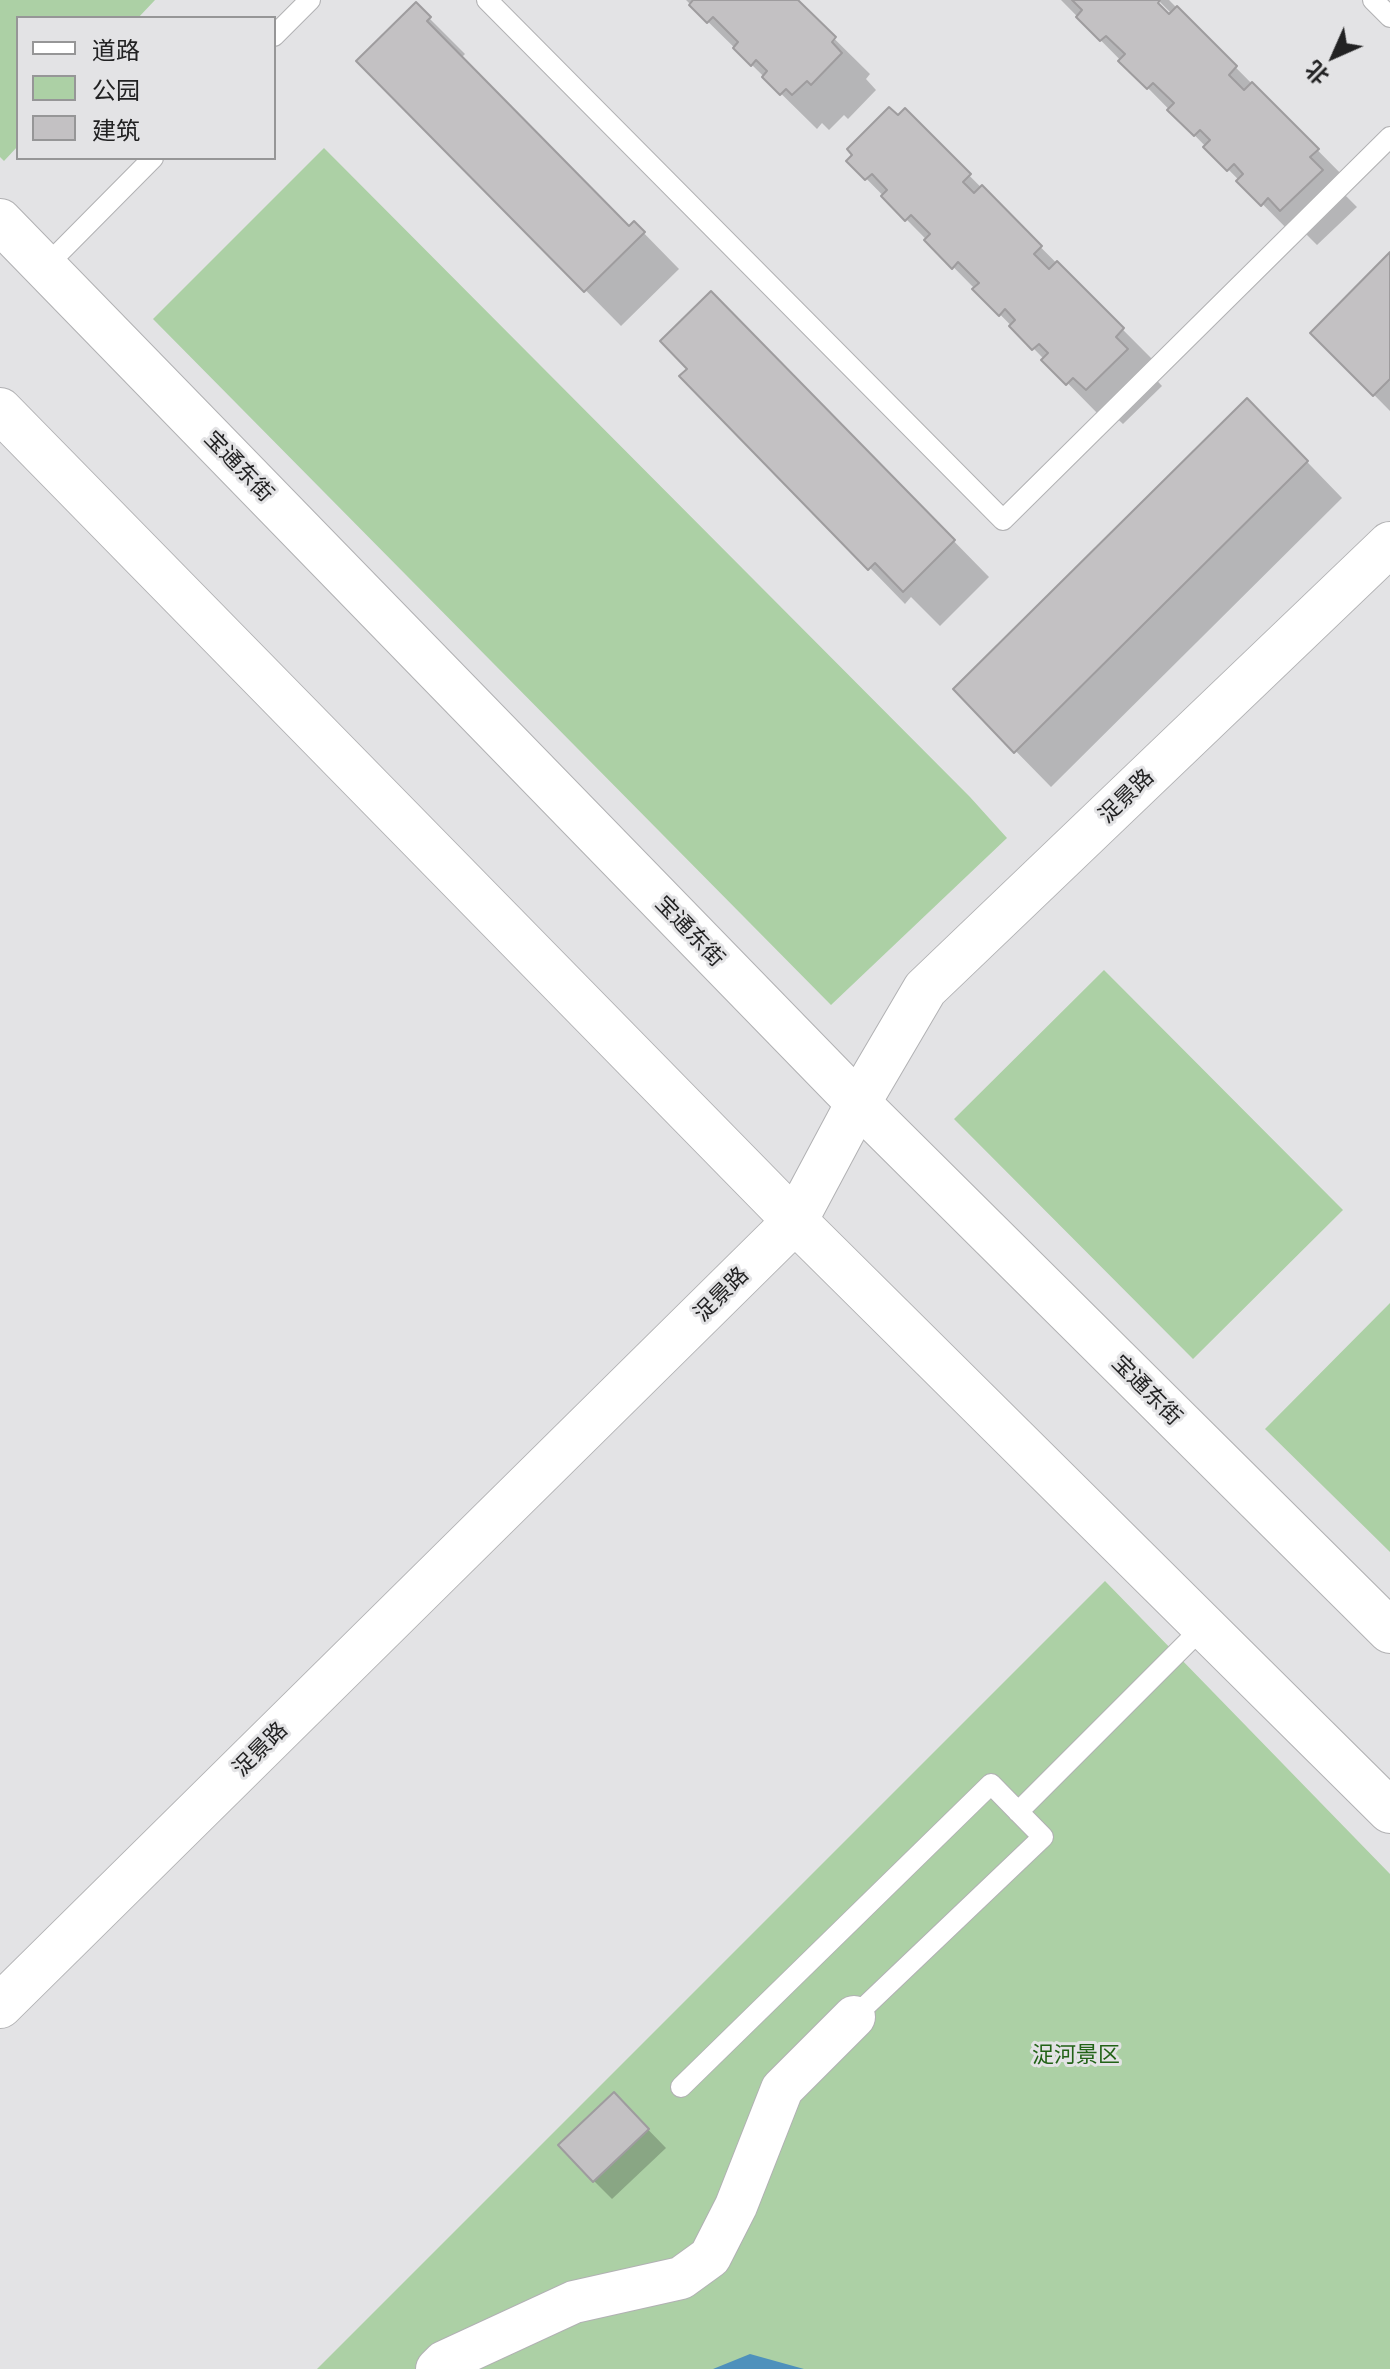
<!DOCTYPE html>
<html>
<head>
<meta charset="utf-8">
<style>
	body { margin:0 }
	#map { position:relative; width:1390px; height:2369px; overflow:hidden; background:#e3e3e5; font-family:Ubuntu,"Noto Sans SC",sans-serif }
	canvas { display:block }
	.legend { position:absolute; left:16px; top:16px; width:260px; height:144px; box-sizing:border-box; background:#e3e3e5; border:2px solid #969697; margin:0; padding:10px 14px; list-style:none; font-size:24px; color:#222223 }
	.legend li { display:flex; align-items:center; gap:16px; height:40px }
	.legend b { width:40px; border:2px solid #969697 }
	.north { position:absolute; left:1294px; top:16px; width:80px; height:80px; -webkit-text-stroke:6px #e3e3e5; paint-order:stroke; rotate:225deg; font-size:22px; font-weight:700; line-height:32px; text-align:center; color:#222223 }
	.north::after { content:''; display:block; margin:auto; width:28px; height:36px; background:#222223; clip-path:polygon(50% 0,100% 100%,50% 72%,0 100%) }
</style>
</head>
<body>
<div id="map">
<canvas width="1390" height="2369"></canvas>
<ul class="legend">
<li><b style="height:10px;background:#fff"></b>道路</li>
<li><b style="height:22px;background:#acd0a5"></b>公园</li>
<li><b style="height:22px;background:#c3c1c3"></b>建筑</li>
</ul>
<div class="north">北</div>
</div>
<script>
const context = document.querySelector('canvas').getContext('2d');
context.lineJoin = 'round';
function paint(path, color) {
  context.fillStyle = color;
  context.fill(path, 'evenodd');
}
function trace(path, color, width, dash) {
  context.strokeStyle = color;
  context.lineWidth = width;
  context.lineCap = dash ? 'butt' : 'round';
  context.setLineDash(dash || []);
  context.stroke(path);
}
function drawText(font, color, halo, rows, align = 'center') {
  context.font = font + ' Ubuntu,"Noto Sans SC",sans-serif';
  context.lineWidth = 6;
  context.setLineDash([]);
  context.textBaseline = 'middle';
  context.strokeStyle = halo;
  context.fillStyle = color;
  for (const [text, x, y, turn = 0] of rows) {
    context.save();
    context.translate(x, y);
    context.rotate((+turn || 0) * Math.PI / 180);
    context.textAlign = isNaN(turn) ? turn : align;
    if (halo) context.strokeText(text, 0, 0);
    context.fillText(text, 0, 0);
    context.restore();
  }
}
paint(new Path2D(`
	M 0,0 L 155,0 L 138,18 L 18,18 L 18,146 L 4,161 L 0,157 Z
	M 324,148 L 970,797 L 1007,838 L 831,1005 L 153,319 Z
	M 1104,970 L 1343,1210 L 1193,1359 L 954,1119 Z
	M 1390,1303 L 1390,1552 L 1265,1429 Z
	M 1105,1581 L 1390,1874 L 1390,2369 L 317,2369 Z`), '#acd0a5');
paint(new Path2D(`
	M 750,2354 L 804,2369 L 713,2369 Z`), '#4e91bc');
paint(new Path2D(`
	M 686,0 L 795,0 L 870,74 L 866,79 L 876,90 L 848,119 L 844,115 L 829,130 L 822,123 L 817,129 Z
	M 1061,0 L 1152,0 L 1169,17 L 1172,14 L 1158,0 L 1169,0 L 1353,186 L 1344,194 L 1357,207 L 1317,245 L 1305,233 L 1298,240 Z
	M 416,5 L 465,54 L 461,58 L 629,228 L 634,223 L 679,269 L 621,326 L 359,61 Z
	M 905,111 L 1158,365 L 1150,373 L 1162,386 L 1123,424 L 1110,412 L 1103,419 L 849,161 Z
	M 1390,255 L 1390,411 L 1313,333 Z
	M 746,329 L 989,577 L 940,626 L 911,597 L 905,604 L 870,568 Z
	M 1283,437 L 1342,498 L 1051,787 L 955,689 Z
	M 632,2113 L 666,2148 L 612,2199 L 594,2181 Z`), '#0003');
const building = new Path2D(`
	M 693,0 L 798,0 L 836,37 L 832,42 L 842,53 L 811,85 L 807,81 L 792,95 L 786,89 L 780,95 L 762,77 L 767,71 L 756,60 L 751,66 L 733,48 L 738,42 L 713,17 L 707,23 L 689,5 Z
	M 1072,0 L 1160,0 L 1158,3 L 1169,14 L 1177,6 L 1237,66 L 1229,75 L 1244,90 L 1252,82 L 1319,149 L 1310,157 L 1323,170 L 1280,211 L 1268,198 L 1261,206 L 1236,181 L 1243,174 L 1234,164 L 1227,171 L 1203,147 L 1210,140 L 1200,130 L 1194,136 L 1167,110 L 1174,103 L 1153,83 L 1147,89 L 1118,61 L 1125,54 L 1106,36 L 1100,41 L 1076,17 L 1082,10 Z
	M 416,2 L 431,17 L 427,21 L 629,226 L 634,221 L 645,232 L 584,292 L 356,61 Z
	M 889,107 L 898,115 L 905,108 L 971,174 L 963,182 L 974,193 L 982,185 L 1042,246 L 1034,254 L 1049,269 L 1057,261 L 1124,328 L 1116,337 L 1128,349 L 1086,390 L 1073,378 L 1066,385 L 1041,360 L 1048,353 L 1039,344 L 1032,350 L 1009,326 L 1015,320 L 1005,309 L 999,316 L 972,289 L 979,283 L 958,262 L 952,269 L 924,240 L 930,234 L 911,215 L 905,221 L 881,196 L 887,190 L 872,174 L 865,180 L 846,161 L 852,155 L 847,149 Z
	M 1390,252 L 1390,379 L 1373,396 L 1310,333 Z
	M 711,291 L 955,540 L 903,592 L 875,563 L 868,570 L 679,376 L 687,369 L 660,341 Z
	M 1247,398 L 1308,461 L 1014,753 L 953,689 Z
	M 614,2092 L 649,2129 L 593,2182 L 558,2145 Z`);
paint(building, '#c3c1c3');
trace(building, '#9e9c9e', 2);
const lane = new Path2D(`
	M 487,0 L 1003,520 L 1390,137
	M 1373,0 L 1390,17
	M 274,36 L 310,0
	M 45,267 L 153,158
	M 1018,1812 L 1205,1625
	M 681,2087 L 991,1784 L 1043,1837 L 854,2017`);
const street = new Path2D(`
	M 437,2369 L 444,2362 L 574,2302 L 681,2278 L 710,2257 L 736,2206 L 782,2089 L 854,2017`);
const secondary = new Path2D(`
	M 0,2006 L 795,1221 L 858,1103 L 925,989 L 1390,544`);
const primary = new Path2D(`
	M 0,221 L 858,1103 L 1390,1631
	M 0,410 L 795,1221 L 1390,1811`);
trace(lane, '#b1b1b3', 22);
trace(street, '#b1b1b3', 44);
trace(secondary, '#b1b1b3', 46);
trace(primary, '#b1b1b3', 46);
trace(lane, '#fff', 20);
trace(street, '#fff', 42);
trace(secondary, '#fff', 44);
trace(primary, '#fff', 44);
drawText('22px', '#222223', '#e3e3e5', [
	["宝通东街",239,466,46],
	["浞景路",1126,796,-44],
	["宝通东街",690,931,46],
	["浞景路",721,1294,-45],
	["宝通东街",1147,1390,45],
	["浞景路",260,1749,-45]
]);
drawText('22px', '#226217', '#e3e3e5', [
	["浞河景区",1076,2055]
]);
</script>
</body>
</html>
